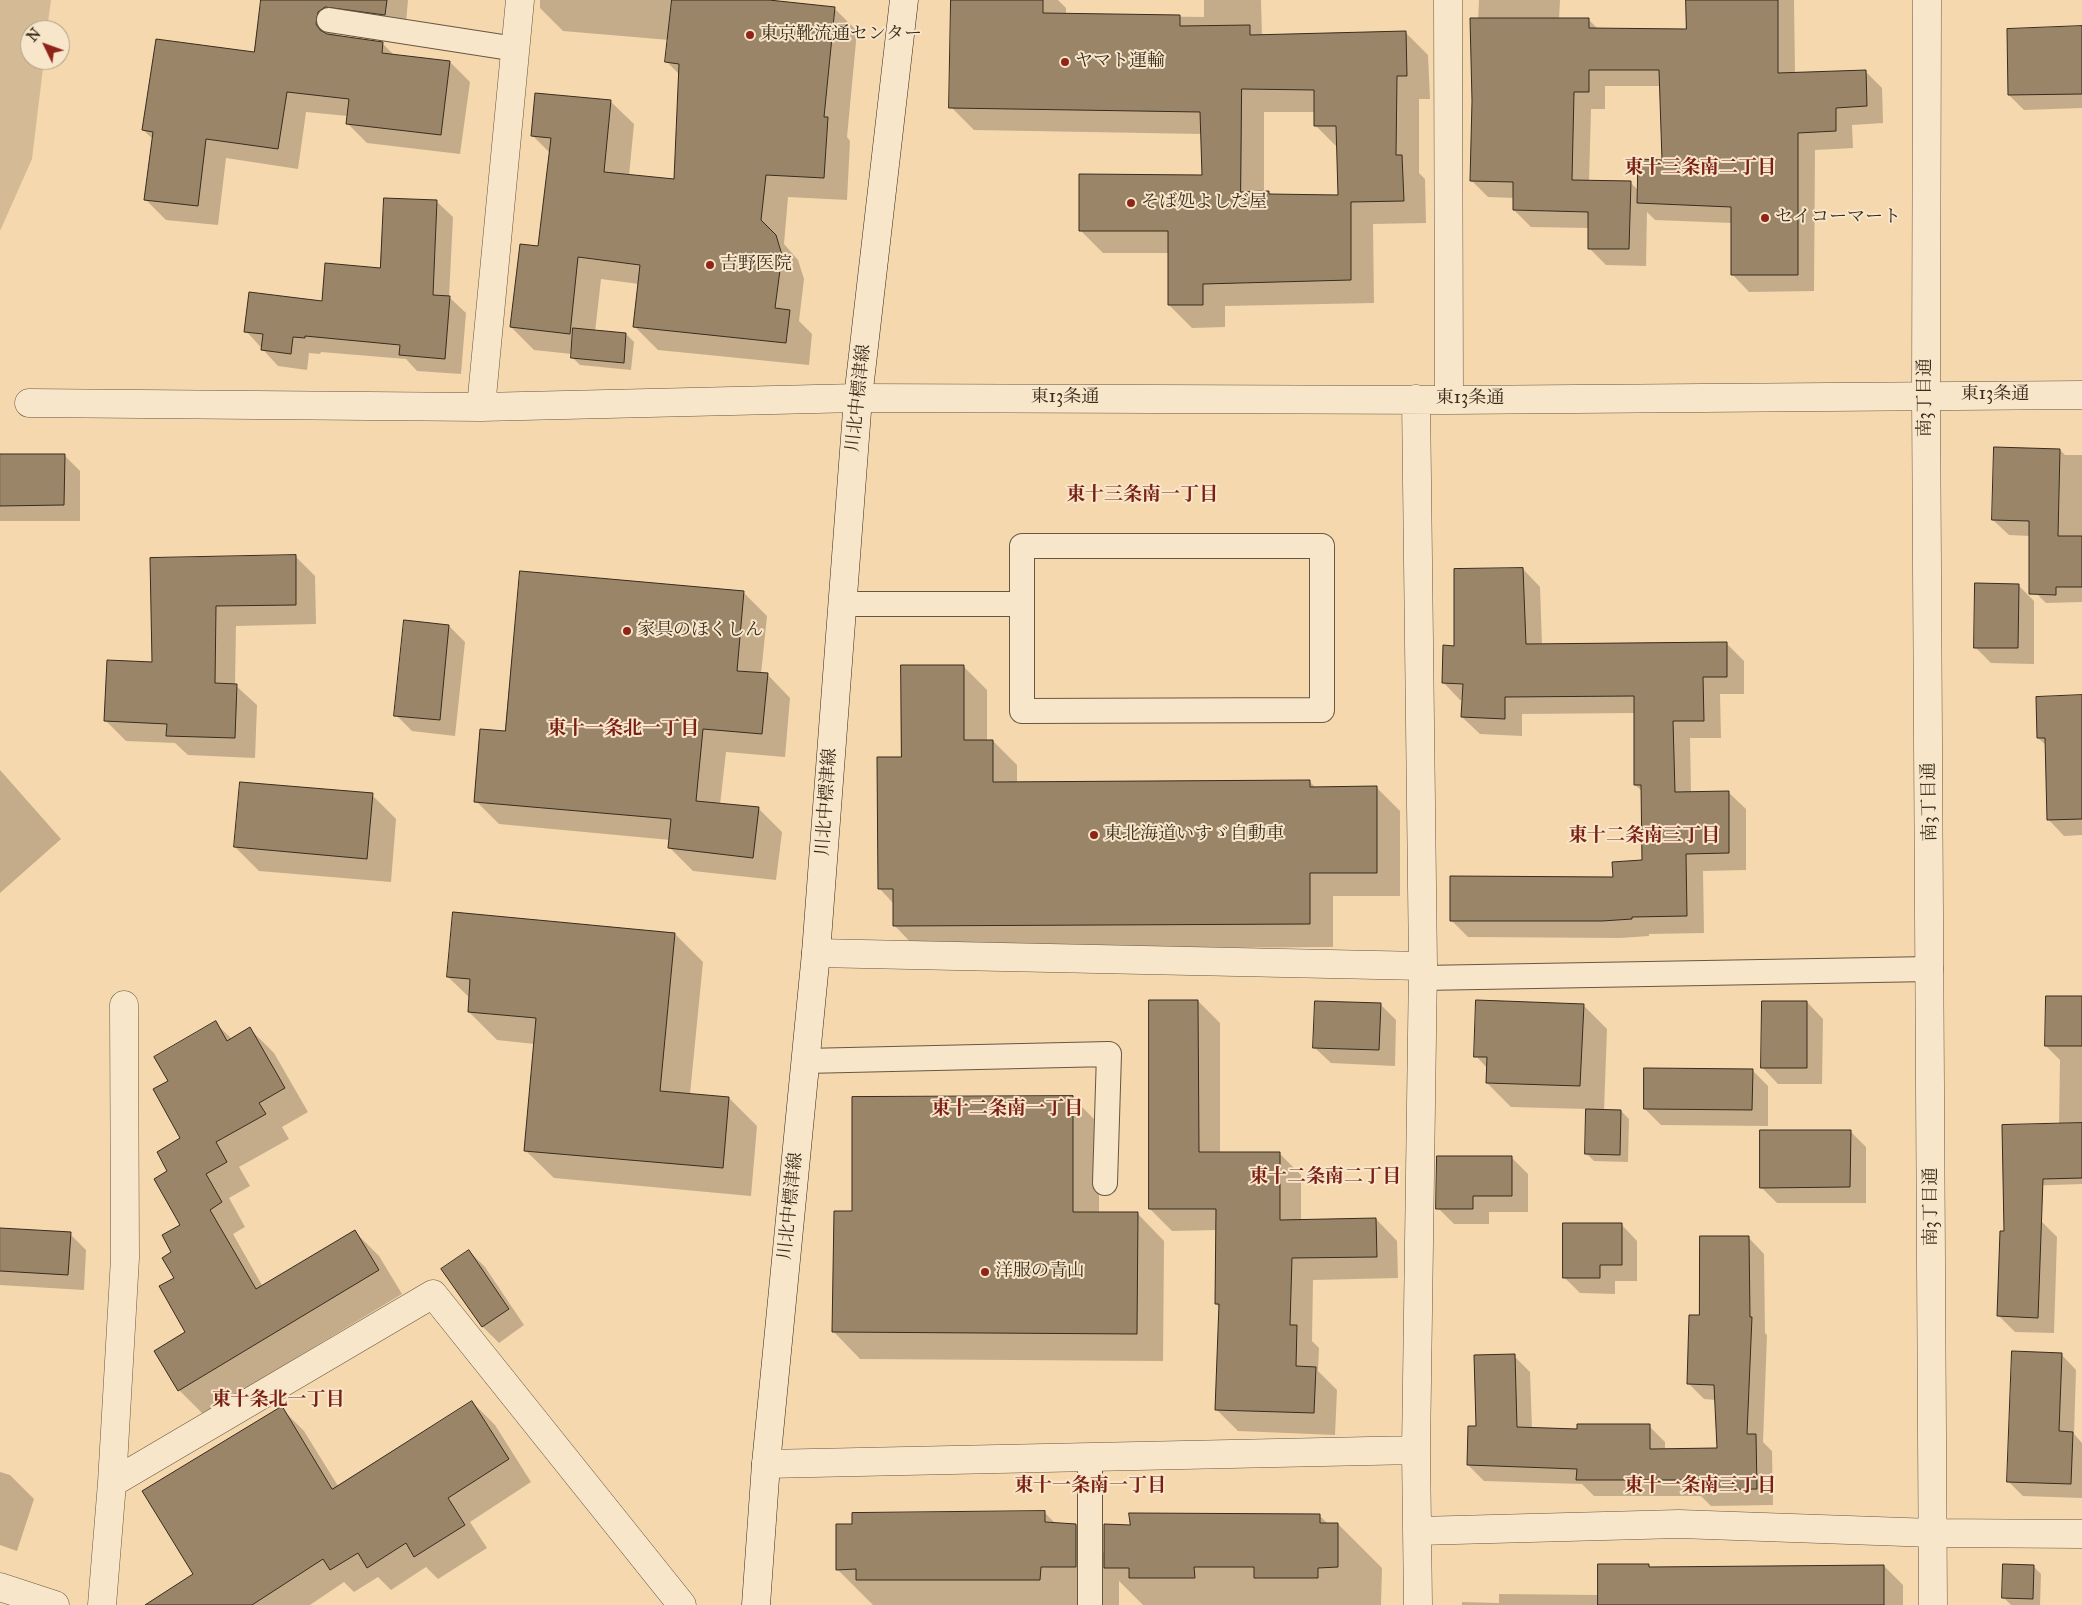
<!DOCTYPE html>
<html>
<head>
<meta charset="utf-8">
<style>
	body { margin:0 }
	#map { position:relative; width:2082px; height:1605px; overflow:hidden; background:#f5d8ad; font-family:"IM FELL Great Primer",serif }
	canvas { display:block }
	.north { position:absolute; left:20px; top:20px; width:50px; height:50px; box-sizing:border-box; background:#f8e6ca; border:1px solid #ab9c85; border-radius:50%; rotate:312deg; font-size:14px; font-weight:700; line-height:20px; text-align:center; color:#382c1d }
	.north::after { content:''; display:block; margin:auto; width:18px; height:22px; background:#8f2418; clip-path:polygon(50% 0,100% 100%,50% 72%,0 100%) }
</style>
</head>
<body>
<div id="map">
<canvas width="2082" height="1605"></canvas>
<div class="north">N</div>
</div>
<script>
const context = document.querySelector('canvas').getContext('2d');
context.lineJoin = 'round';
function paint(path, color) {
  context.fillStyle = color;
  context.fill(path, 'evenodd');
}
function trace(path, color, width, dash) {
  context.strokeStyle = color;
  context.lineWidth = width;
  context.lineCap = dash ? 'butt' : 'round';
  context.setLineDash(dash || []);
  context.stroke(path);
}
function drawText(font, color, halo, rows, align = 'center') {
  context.font = font + ' "IM FELL Great Primer","Noto Serif JP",serif';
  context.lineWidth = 4;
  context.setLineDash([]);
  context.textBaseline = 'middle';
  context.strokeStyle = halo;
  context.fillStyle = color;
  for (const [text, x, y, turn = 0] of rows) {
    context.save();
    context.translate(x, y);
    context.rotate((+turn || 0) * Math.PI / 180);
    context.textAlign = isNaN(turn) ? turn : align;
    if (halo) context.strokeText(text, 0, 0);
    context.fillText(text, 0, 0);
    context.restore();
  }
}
paint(new Path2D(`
	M 0,0 L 51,0 L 47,30 L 30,30 L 30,60 L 44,60 L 32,159 L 0,231 Z`), '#d5bb95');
paint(new Path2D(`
	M 262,0 L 408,0 L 405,34 L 338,31 L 336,36 L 382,43 L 394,55 L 450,62 L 470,82 L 460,154 L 367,143 L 348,124 L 348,116 L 306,112 L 298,169 L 226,158 L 218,225 L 166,220 L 146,200 L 153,139 L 143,130 L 255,53 Z
	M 540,0 L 757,0 L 834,8 L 857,31 L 847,137 L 850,141 L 847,200 L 788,197 L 784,244 L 798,260 L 804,279 L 799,321 L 812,334 L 809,365 L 658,350 L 634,326 L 639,284 L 601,279 L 595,332 L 626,334 L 634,342 L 631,370 L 580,365 L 572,357 L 572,354 L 534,350 L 511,327 L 539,247 L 550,153 L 533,136 L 610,101 L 634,124 L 629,176 L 675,181 L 680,75 L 667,62 L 669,40 L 563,31 L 540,8 Z
	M 952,0 L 1058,0 L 1066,8 L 1066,15 L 1204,17 L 1204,0 L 1261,0 L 1262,36 L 1405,32 L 1428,55 L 1430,99 L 1419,99 L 1419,173 L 1425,179 L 1426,223 L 1373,224 L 1374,303 L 1225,306 L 1225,327 L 1192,328 L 1169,305 L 1169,253 L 1103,253 L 1080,230 L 1204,176 L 1202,134 L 974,130 L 951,107 ZM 1264,112 L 1315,112 L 1316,126 L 1338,148 L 1339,196 L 1272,196 L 1268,192 L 1264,192 Z
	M 1479,0 L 1560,0 L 1559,19 L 1588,19 L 1599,30 L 1687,30 L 1687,0 L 1794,0 L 1795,74 L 1865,71 L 1882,88 L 1883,123 L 1852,125 L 1853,148 L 1815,150 L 1814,291 L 1749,292 L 1732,274 L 1732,223 L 1655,220 L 1647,212 L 1646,266 L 1606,265 L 1589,248 L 1589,228 L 1531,227 L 1514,210 L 1514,198 L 1488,197 L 1471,180 ZM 1605,86 L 1661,86 L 1663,161 L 1639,191 L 1630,182 L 1589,182 L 1591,109 L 1605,109 Z
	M 2082,28 L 2082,108 L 2024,110 L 2009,95 Z
	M 436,201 L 453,217 L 449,297 L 466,313 L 461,374 L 417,371 L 406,359 L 321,352 L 320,354 L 309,353 L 307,370 L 278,366 L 246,331 L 323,302 L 381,269 Z
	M 2060,450 L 2065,455 L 2082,455 L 2082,602 L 2046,603 L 2030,587 L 2030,536 L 2009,535 L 1993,520 Z
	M 0,455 L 64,455 L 80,471 L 80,521 L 0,521 Z
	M 295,556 L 315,576 L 316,624 L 236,626 L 235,685 L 257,705 L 255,758 L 188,755 L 175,743 L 126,741 L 106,721 L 153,663 L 151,559 Z
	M 1523,569 L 1540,587 L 1542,645 L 1727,644 L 1744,661 L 1744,694 L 1720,694 L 1721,738 L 1690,738 L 1691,792 L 1728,792 L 1746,809 L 1746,870 L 1703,871 L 1704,933 L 1649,934 L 1649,936 L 1620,938 L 1468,937 L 1451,920 L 1614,878 L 1643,861 L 1642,791 L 1635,785 L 1635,713 L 1522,714 L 1522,736 L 1480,734 L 1462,717 L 1463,700 L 1460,700 L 1443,682 L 1456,647 Z
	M 2018,585 L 2034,601 L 2034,664 L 1991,663 L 1975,647 Z
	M 743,592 L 767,616 L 761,674 L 767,674 L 790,698 L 785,757 L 726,752 L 720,805 L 759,809 L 782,832 L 776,880 L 693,871 L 670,848 L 670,840 L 499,824 L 476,801 L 506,733 Z
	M 449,626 L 465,642 L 455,736 L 412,731 L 396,715 Z
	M 963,666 L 987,690 L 987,741 L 993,741 L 1017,765 L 1017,783 L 1310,782 L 1316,788 L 1376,787 L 1400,811 L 1400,896 L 1333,896 L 1333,947 L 918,950 L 895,926 L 894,904 L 879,888 L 902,758 Z
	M 2082,697 L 2082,835 L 2064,836 L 2048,819 L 2047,746 L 2038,738 Z
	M 0,770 L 61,839 L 0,893 Z
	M 372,795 L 396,819 L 391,882 L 259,871 L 235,847 Z
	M 675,934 L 703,962 L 690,1094 L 729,1098 L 757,1126 L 751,1196 L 554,1178 L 525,1150 L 535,1044 L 497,1040 L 469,1012 L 470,998 L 448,977 Z
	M 2082,998 L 2082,1184 L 2023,1186 L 2059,1125 L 2060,1060 L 2046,1046 Z
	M 1198,1001 L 1220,1023 L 1220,1153 L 1279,1153 L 1301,1175 L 1301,1220 L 1376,1219 L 1397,1241 L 1398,1278 L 1313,1280 L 1312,1341 L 1319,1348 L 1318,1371 L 1337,1390 L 1335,1435 L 1238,1431 L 1216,1409 L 1220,1308 L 1216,1304 L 1217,1230 L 1172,1231 L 1150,1209 Z
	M 1807,1002 L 1823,1019 L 1822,1084 L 1778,1084 L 1762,1067 Z
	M 1380,1004 L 1396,1020 L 1395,1066 L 1331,1063 L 1314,1047 Z
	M 1583,1005 L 1607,1029 L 1604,1111 L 1621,1111 L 1629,1119 L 1628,1162 L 1594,1161 L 1586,1153 L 1587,1109 L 1511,1107 L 1487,1083 L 1488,1069 L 1476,1056 Z
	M 215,1023 L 232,1039 L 250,1029 L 274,1053 L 308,1112 L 282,1127 L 289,1139 L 239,1167 L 250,1186 L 229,1198 L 245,1227 L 233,1234 L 263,1287 L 355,1232 L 379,1256 L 402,1294 L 203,1414 L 179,1390 L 187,1332 L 175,1278 L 173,1253 L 181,1225 L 169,1171 L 182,1138 L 169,1082 Z
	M 1752,1070 L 1768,1086 L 1768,1126 L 1661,1125 L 1645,1109 Z
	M 1072,1097 L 1099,1124 L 1099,1213 L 1138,1214 L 1164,1241 L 1163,1361 L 860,1359 L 834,1332 L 853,1212 Z
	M 1850,1131 L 1866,1147 L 1866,1203 L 1777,1203 L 1761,1187 Z
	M 1512,1158 L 1528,1174 L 1528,1212 L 1489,1212 L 1489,1224 L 1454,1224 L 1438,1208 Z
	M 2041,1221 L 2057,1237 L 2054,1333 L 2015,1332 L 1999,1316 Z
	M 1621,1224 L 1637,1241 L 1637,1281 L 1615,1281 L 1615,1294 L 1580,1293 L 1564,1277 Z
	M 0,1230 L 70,1234 L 86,1250 L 84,1290 L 0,1285 Z
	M 1748,1237 L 1764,1254 L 1765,1333 L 1767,1335 L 1763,1442 L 1772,1451 L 1773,1505 L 1711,1506 L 1701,1496 L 1594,1496 L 1582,1484 L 1484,1481 L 1468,1465 L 1477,1427 L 1514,1356 L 1530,1372 L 1532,1429 L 1578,1430 L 1649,1426 L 1665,1442 L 1665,1450 L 1718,1450 L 1716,1400 L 1704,1399 L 1688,1383 L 1700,1317 Z
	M 469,1251 L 485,1267 L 524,1325 L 499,1343 L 483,1327 L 443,1269 Z
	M 2061,1354 L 2076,1370 L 2074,1434 L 2082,1443 L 2082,1498 L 2023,1496 L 2008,1481 Z
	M 472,1402 L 495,1425 L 531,1482 L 470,1522 L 487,1548 L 438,1579 L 426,1567 L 391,1590 L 378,1577 L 354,1592 L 344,1582 L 310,1605 L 176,1605 L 281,1408 L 304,1431 L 338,1486 Z
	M 0,1472 L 10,1475 L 34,1499 L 17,1551 L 0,1545 Z
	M 1044,1512 L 1056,1524 L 1076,1525 L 1105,1554 L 1131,1526 L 1319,1515 L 1328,1524 L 1338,1524 L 1382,1568 L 1381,1605 L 1143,1605 L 1119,1581 L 1119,1605 L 873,1605 L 837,1569 Z
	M 1649,1566 L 1651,1568 L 1884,1566 L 1903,1585 L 1903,1605 L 1462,1605 L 1462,1602 L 1499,1603 L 1499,1594 L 1599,1595 Z
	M 2033,1566 L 2041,1574 L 2040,1605 L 2011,1605 L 2003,1597 Z`), '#0003');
const building = new Path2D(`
	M 261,0 L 387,0 L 385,15 L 325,7 L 318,12 L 316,24 L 320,30 L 327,34 L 383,42 L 382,53 L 450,61 L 441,135 L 346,124 L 349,99 L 287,92 L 278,149 L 206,139 L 198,206 L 144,200 L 153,132 L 142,130 L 156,39 L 254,52 Z
	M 672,0 L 769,0 L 835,7 L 824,117 L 828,117 L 824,178 L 766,175 L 761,220 L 776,235 L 782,255 L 775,308 L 790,310 L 786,343 L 633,327 L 640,265 L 578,257 L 570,334 L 510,327 L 520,244 L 538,246 L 551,138 L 531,136 L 535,93 L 611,100 L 604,172 L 674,179 L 679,64 L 665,62 Z
	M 951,0 L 1043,0 L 1043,13 L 1180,15 L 1180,26 L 1250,25 L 1250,35 L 1406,31 L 1407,76 L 1397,76 L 1396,155 L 1402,155 L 1404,201 L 1351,202 L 1351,280 L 1203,284 L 1203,305 L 1168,305 L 1168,231 L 1079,231 L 1079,174 L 1202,175 L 1200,112 L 949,108 ZM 1242,89 L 1314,90 L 1314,126 L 1336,126 L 1338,195 L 1269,194 L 1269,191 L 1241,192 Z
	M 1686,0 L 1778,0 L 1778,73 L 1866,70 L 1867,106 L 1836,108 L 1836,131 L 1798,133 L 1798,275 L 1731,275 L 1731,207 L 1637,203 L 1638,159 L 1662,160 L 1659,70 L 1589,70 L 1589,92 L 1574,92 L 1572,180 L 1631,181 L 1629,249 L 1588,249 L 1588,212 L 1513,210 L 1513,182 L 1470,181 L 1472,101 L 1470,18 L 1589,18 L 1589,28 L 1686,29 Z
	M 2082,26 L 2082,94 L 2008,95 L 2007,29 Z
	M 384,198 L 437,200 L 433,295 L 450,296 L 445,359 L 399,355 L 400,345 L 305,336 L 305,338 L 293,337 L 291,354 L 261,350 L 263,334 L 244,332 L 249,292 L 322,301 L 325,263 L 380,268 Z
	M 573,328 L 626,333 L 624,363 L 571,358 Z
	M 1994,447 L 2060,449 L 2058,536 L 2082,536 L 2082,587 L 2056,587 L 2056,595 L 2029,594 L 2029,521 L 1992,520 Z
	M 0,454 L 65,454 L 64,505 L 0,506 Z
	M 296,555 L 296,605 L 216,606 L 215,683 L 237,684 L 235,738 L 166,736 L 167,724 L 104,721 L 107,660 L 152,662 L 150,558 Z
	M 1523,568 L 1526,644 L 1727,642 L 1727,677 L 1703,677 L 1704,721 L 1673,721 L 1675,792 L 1729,791 L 1729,853 L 1686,854 L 1687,916 L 1632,917 L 1632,919 L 1602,921 L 1450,921 L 1450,876 L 1613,877 L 1612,862 L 1642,860 L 1641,785 L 1634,785 L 1634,696 L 1505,697 L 1505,719 L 1461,717 L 1463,684 L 1442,683 L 1443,645 L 1454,646 L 1454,569 Z
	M 520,571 L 744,591 L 737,671 L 768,673 L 762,734 L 703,729 L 696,801 L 759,807 L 753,858 L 668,848 L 671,819 L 474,802 L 480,729 L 505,731 Z
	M 1975,583 L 2019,584 L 2018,648 L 1974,648 Z
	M 404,620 L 449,625 L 440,720 L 394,716 Z
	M 901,665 L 964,665 L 964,740 L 993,740 L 993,782 L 1310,780 L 1310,787 L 1377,786 L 1377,873 L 1310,873 L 1310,924 L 893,926 L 893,889 L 878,889 L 877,757 L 901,757 Z
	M 2082,695 L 2082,819 L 2047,820 L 2045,738 L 2037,738 L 2036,697 Z
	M 240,782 L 373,793 L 367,859 L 234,847 Z
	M 453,912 L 675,933 L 660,1091 L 729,1097 L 723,1168 L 524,1151 L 536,1018 L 468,1012 L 470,979 L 447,977 Z
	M 2046,996 L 2082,996 L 2082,1046 L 2045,1046 Z
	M 1149,1000 L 1198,1000 L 1199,1152 L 1280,1152 L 1280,1220 L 1376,1218 L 1377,1257 L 1292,1258 L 1290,1325 L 1297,1325 L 1296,1366 L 1316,1367 L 1314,1413 L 1215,1410 L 1219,1304 L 1215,1304 L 1216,1209 L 1149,1209 Z
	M 1476,1000 L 1584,1004 L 1580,1086 L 1486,1083 L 1487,1057 L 1474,1057 Z
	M 1315,1001 L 1381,1003 L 1379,1050 L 1313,1048 Z
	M 1762,1001 L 1807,1001 L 1807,1068 L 1761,1068 Z
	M 216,1021 L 227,1041 L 250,1027 L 285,1088 L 259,1103 L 266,1114 L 216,1142 L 227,1162 L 206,1174 L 222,1202 L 210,1210 L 256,1289 L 355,1230 L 379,1270 L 178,1391 L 154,1351 L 185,1332 L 159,1286 L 174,1278 L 162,1258 L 171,1252 L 162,1235 L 180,1225 L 154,1179 L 167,1171 L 157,1152 L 180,1138 L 153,1089 L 168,1081 L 154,1057 Z
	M 1644,1068 L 1753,1069 L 1752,1110 L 1644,1109 Z
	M 1073,1096 L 1073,1212 L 1138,1212 L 1137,1334 L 832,1332 L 834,1211 L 852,1211 L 852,1097 Z
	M 1586,1109 L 1621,1110 L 1620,1155 L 1585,1154 Z
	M 2082,1123 L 2082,1178 L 2043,1179 L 2038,1318 L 1997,1316 L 2000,1231 L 2004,1231 L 2002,1125 Z
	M 1760,1130 L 1851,1130 L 1850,1187 L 1760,1188 Z
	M 1437,1156 L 1512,1156 L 1512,1196 L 1473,1196 L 1473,1209 L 1436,1209 Z
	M 1563,1223 L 1622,1223 L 1622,1265 L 1600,1265 L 1600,1278 L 1563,1278 Z
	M 0,1228 L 71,1232 L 68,1275 L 0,1271 Z
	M 1700,1236 L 1749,1236 L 1750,1317 L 1752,1317 L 1747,1434 L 1756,1434 L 1757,1489 L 1693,1490 L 1693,1480 L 1576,1480 L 1577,1469 L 1467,1465 L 1468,1426 L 1476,1426 L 1474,1355 L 1515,1354 L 1517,1427 L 1577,1429 L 1577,1424 L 1650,1424 L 1650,1449 L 1717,1448 L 1714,1385 L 1687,1384 L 1689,1315 L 1699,1315 Z
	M 469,1250 L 509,1309 L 482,1327 L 441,1269 Z
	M 2012,1351 L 2062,1353 L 2059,1431 L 2073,1432 L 2071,1484 L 2007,1482 Z
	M 472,1401 L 509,1459 L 448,1498 L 465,1525 L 414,1557 L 406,1543 L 367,1568 L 358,1553 L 330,1570 L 323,1559 L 252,1605 L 145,1605 L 193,1574 L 142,1491 L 282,1406 L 332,1489 Z
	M 1045,1511 L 1045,1522 L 1076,1524 L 1076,1567 L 1041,1567 L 1040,1580 L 856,1580 L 856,1569 L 836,1570 L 836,1524 L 852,1524 L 852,1513 Z
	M 1129,1513 L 1320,1514 L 1320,1523 L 1338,1523 L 1338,1567 L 1318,1568 L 1318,1578 L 1254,1578 L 1254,1567 L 1194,1567 L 1195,1578 L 1129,1578 L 1129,1568 L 1104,1568 L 1104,1524 L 1130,1525 Z
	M 1598,1564 L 1649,1564 L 1649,1567 L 1884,1565 L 1884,1605 L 1598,1605 Z
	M 2003,1564 L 2034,1565 L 2033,1599 L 2002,1598 Z`);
paint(building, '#9a8568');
trace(building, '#382c1d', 1);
const service = new Path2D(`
	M 329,20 L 516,49
	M 842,604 L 1022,604 L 1022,711 L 1322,710 L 1322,546 L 1022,546 L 1022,604
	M 1422,978 L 1931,969
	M 805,1061 L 1109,1054 L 1105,1183
	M 1090,1605 L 1090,1457`);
const minor = new Path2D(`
	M 1448,0 L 1449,400
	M 1416,399 L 1423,966 L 1416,1450 L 1418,1605
	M 29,403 L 481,407 L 858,398 L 1449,400 L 2082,395
	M 481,407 L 520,0
	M 816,953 L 1423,966
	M 766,1464 L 1416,1450
	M 112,1483 L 433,1294 L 682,1605
	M 1418,1531 L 1679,1524 L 1933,1533 L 2082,1534
	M 0,1587 L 55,1605
	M 102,1605 L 112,1483 L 125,1258 L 124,1005`);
const tertiary = new Path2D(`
	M 1927,0 L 1926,395 L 1933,1605`);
const secondary = new Path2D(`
	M 756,1605 L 766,1464 L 816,953 L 858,398 L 904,0`);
trace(service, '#675741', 26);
trace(minor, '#675741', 29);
trace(tertiary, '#675741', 29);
trace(secondary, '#382c1d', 29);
trace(service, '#f8e6ca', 24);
trace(minor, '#f8e6ca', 28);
trace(tertiary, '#f8e6ca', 28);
trace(secondary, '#f8e6ca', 28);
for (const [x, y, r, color] of [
	[750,35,5,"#8f2418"],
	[1065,62,5,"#8f2418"],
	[1131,203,5,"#8f2418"],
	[1765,218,5,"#8f2418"],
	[710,265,5,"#8f2418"],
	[627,631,5,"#8f2418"],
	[1094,835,5,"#8f2418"],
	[985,1272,5,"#8f2418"]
]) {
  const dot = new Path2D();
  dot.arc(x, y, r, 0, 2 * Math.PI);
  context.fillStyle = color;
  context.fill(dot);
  trace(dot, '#f8e6ca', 2);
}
drawText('18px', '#382c1d', '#f8e6ca', [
	["東京靴流通センター",760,35],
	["ヤマト運輸",1075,62],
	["そば処よしだ屋",1141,203],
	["セイコーマート",1775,218],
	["吉野医院",720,265],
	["家具のほくしん",637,631],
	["東北海道いすゞ自動車",1104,835],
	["洋服の青山",995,1272]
], 'left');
drawText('18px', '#382c1d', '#f8e6ca', [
	["東13条通",1995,395],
	["川北中標津線",859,398,-84],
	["東13条通",1065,398],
	["南3丁目通",1926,398,-90],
	["東13条通",1470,399],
	["川北中標津線",827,802,-86],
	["南3丁目通",1930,802,-91],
	["川北中標津線",791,1206,-84],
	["南3丁目通",1932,1207,-90]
]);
drawText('bold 19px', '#7a1f14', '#f8e6ca', [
	["東十三条南二丁目",1700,168],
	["東十三条南一丁目",1142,495],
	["東十一条北一丁目",623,729],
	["東十二条南三丁目",1644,836],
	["東十二条南一丁目",1007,1109],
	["東十二条南二丁目",1325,1177],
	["東十条北一丁目",278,1400],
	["東十一条南一丁目",1090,1486],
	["東十一条南三丁目",1700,1486]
]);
</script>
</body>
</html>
